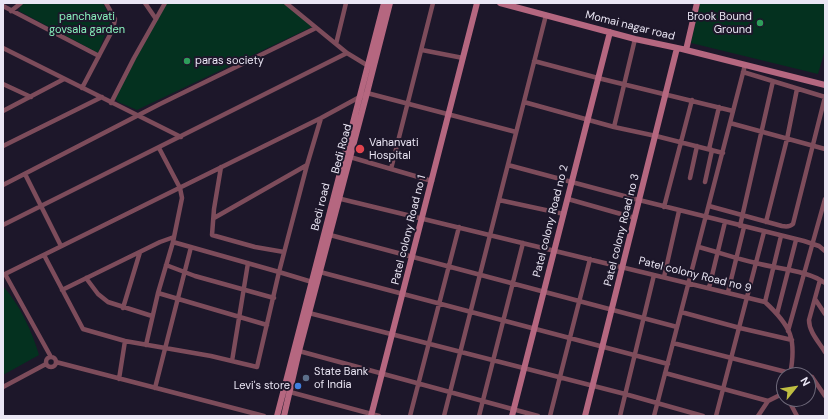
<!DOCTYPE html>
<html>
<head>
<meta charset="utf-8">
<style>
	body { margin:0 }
	#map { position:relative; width:828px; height:419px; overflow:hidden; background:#1d172a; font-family:"DM Sans",sans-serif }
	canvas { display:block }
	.frame { position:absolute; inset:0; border:4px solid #eae6f4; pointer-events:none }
	.north { position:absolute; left:776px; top:367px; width:40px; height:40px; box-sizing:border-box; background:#1d172a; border:1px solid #6f6a7b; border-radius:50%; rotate:60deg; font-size:11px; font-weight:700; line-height:16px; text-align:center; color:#eae6f4 }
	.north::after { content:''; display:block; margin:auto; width:14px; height:18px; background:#bfbe41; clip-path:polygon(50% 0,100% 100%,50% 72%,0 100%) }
</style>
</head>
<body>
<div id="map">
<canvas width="828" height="419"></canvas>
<div class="frame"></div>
<div class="north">N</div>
</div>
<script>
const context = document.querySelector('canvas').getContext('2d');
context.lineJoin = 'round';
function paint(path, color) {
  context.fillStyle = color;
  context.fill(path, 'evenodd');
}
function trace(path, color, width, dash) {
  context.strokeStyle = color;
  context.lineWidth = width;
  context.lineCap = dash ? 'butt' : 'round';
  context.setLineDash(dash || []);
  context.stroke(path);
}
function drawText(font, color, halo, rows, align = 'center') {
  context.font = font + ' "DM Sans",sans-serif';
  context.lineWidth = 4;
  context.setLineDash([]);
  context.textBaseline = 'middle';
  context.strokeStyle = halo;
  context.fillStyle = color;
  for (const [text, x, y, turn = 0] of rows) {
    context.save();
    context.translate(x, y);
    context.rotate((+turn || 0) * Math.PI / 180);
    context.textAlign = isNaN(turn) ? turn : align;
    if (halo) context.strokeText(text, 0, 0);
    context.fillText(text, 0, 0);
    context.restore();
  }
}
paint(new Path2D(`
	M 22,3 L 103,3 L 111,20 L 98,53 L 19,11 Z
	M 164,3 L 285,3 L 314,26 L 137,110 L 118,102 L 116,100 L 116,96 Z
	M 700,3 L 825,3 L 825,50 L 818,74 L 691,43 Z
	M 3,286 C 20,305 32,331 39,355 L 3,375 Z`), '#04311f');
trace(new Path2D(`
	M 145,3 L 156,19
	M 286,3 L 347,53 L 370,67
	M 3,6 L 99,56
	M 11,11 L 21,3
	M 336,44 L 346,3
	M 3,48 L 181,137
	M 422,50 L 463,58
	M 534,61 L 598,78 L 733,111
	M 743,72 L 825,97
	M 3,84 L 31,97
	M 82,88 L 113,29 L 115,19 L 106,3
	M 524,102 L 614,127 L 656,136 L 723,153
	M 111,103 L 134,58 L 165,3
	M 3,111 L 64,79
	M 730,123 L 825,149
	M 614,127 L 635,39
	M 3,146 L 102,97
	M 709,149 L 719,107
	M 350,157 L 432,181
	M 508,165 L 639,200 L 804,241 L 819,246 L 825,251
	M 221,167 L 214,209 L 212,235 L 255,247 L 284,252
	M 391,169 L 433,3
	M 25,174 L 61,246
	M 690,178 L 697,146
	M 705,182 L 712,150
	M 3,185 L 160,104 L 316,28
	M 337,198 L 765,302 C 791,326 797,339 790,375
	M 568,199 L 635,218
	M 499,200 L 564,214
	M 709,206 L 782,226 C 787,227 790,227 793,224 L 825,97
	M 664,207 L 692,100
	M 214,218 L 307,165
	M 766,222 L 787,139 L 797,89
	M 3,225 L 347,53
	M 740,226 L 773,81
	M 330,235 L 677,327
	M 173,242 L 279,272 L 307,165 L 321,118
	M 699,247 C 718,252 737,259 756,263 C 777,269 807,270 825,283
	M 44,255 L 83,329 L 125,341 L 211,356 L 257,367 L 279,272 L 312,282
	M 166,265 L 195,276 L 274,298
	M 320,272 L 668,364
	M 5,274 L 51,357
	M 3,275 L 321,118 L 367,93 L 516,132
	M 664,277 L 679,211
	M 86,278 L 98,294 L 108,302 L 152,316
	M 820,280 L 809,320 C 809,332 819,342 825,352
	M 709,288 L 725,222
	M 62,290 L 160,242 L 174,237
	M 728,292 L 744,227
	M 158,293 L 267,325
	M 815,299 L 825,314
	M 765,302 L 781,236
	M 123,308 L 140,252
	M 681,312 L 740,328 L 792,340
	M 309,313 L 625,394 L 703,416
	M 777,314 L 796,240
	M 788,331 L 825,199
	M 673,343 L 790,373
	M 146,345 L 158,293 L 173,242 L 182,198 L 180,188 L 159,148
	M 299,351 L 538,416
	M46 362a5 5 0 1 1 10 0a5 5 0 1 1-10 0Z
	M 232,361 L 248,263
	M 56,362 L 264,416
	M 665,373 L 768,401
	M 808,376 L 812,377 L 825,396
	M 119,379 L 125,341
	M 3,387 L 46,364
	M 155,388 L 191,247
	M 290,392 L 379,416
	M 788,399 L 797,416
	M 410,416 L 459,227
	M 444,416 L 546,15
	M 479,416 L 523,243
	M 550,416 L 590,259
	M 620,416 L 654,275
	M 654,416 L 745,65
	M 716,416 L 764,232
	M 758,416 L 768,401 L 784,393`), '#7d4c5b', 4.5);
trace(new Path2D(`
	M 500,3 L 635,39 L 682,49 L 825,85
	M 686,50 L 697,3
	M 277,416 L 384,3
	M 284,416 L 299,351 L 367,93 L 390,3
	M 371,416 L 477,3
	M 512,416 L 610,32
	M 585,416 L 677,48`), '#b56780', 6);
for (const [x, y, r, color] of [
	[760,23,4,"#2e9e5b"],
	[187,61,4,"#2e9e5b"],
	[360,149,5,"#e0444e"],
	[306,378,4,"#5c6f8a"],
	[298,386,4,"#3f7fe0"]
]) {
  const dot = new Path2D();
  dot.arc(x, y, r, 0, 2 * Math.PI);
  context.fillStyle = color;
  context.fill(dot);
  trace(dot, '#1d172a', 1.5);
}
drawText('11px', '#89f2be', '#1d172a', [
	["panchavati",87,17],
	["govsala garden",87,30]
]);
drawText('11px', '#eae6f4', '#1d172a', [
	["Brook Bound",752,17,"right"],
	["Ground",752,30,"right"],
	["paras society",195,61],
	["Vahanvati",369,143],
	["Hospital",369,156],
	["State Bank",314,372],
	["of India",314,385],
	["Levi's store",290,386,"right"]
], 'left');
drawText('11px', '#eae6f4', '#1d172a', [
	["Momai nagar road",630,26,14],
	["Bedi Road",342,149,-75],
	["Bedi road",321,207,-76],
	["Patel colony Road no 2",551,221,-76],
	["Patel colony Road no 1",409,230,-76],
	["Patel colony Road no 3",622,230,-76],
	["Patel colony Road no 9",695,275,14]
]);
</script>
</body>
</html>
